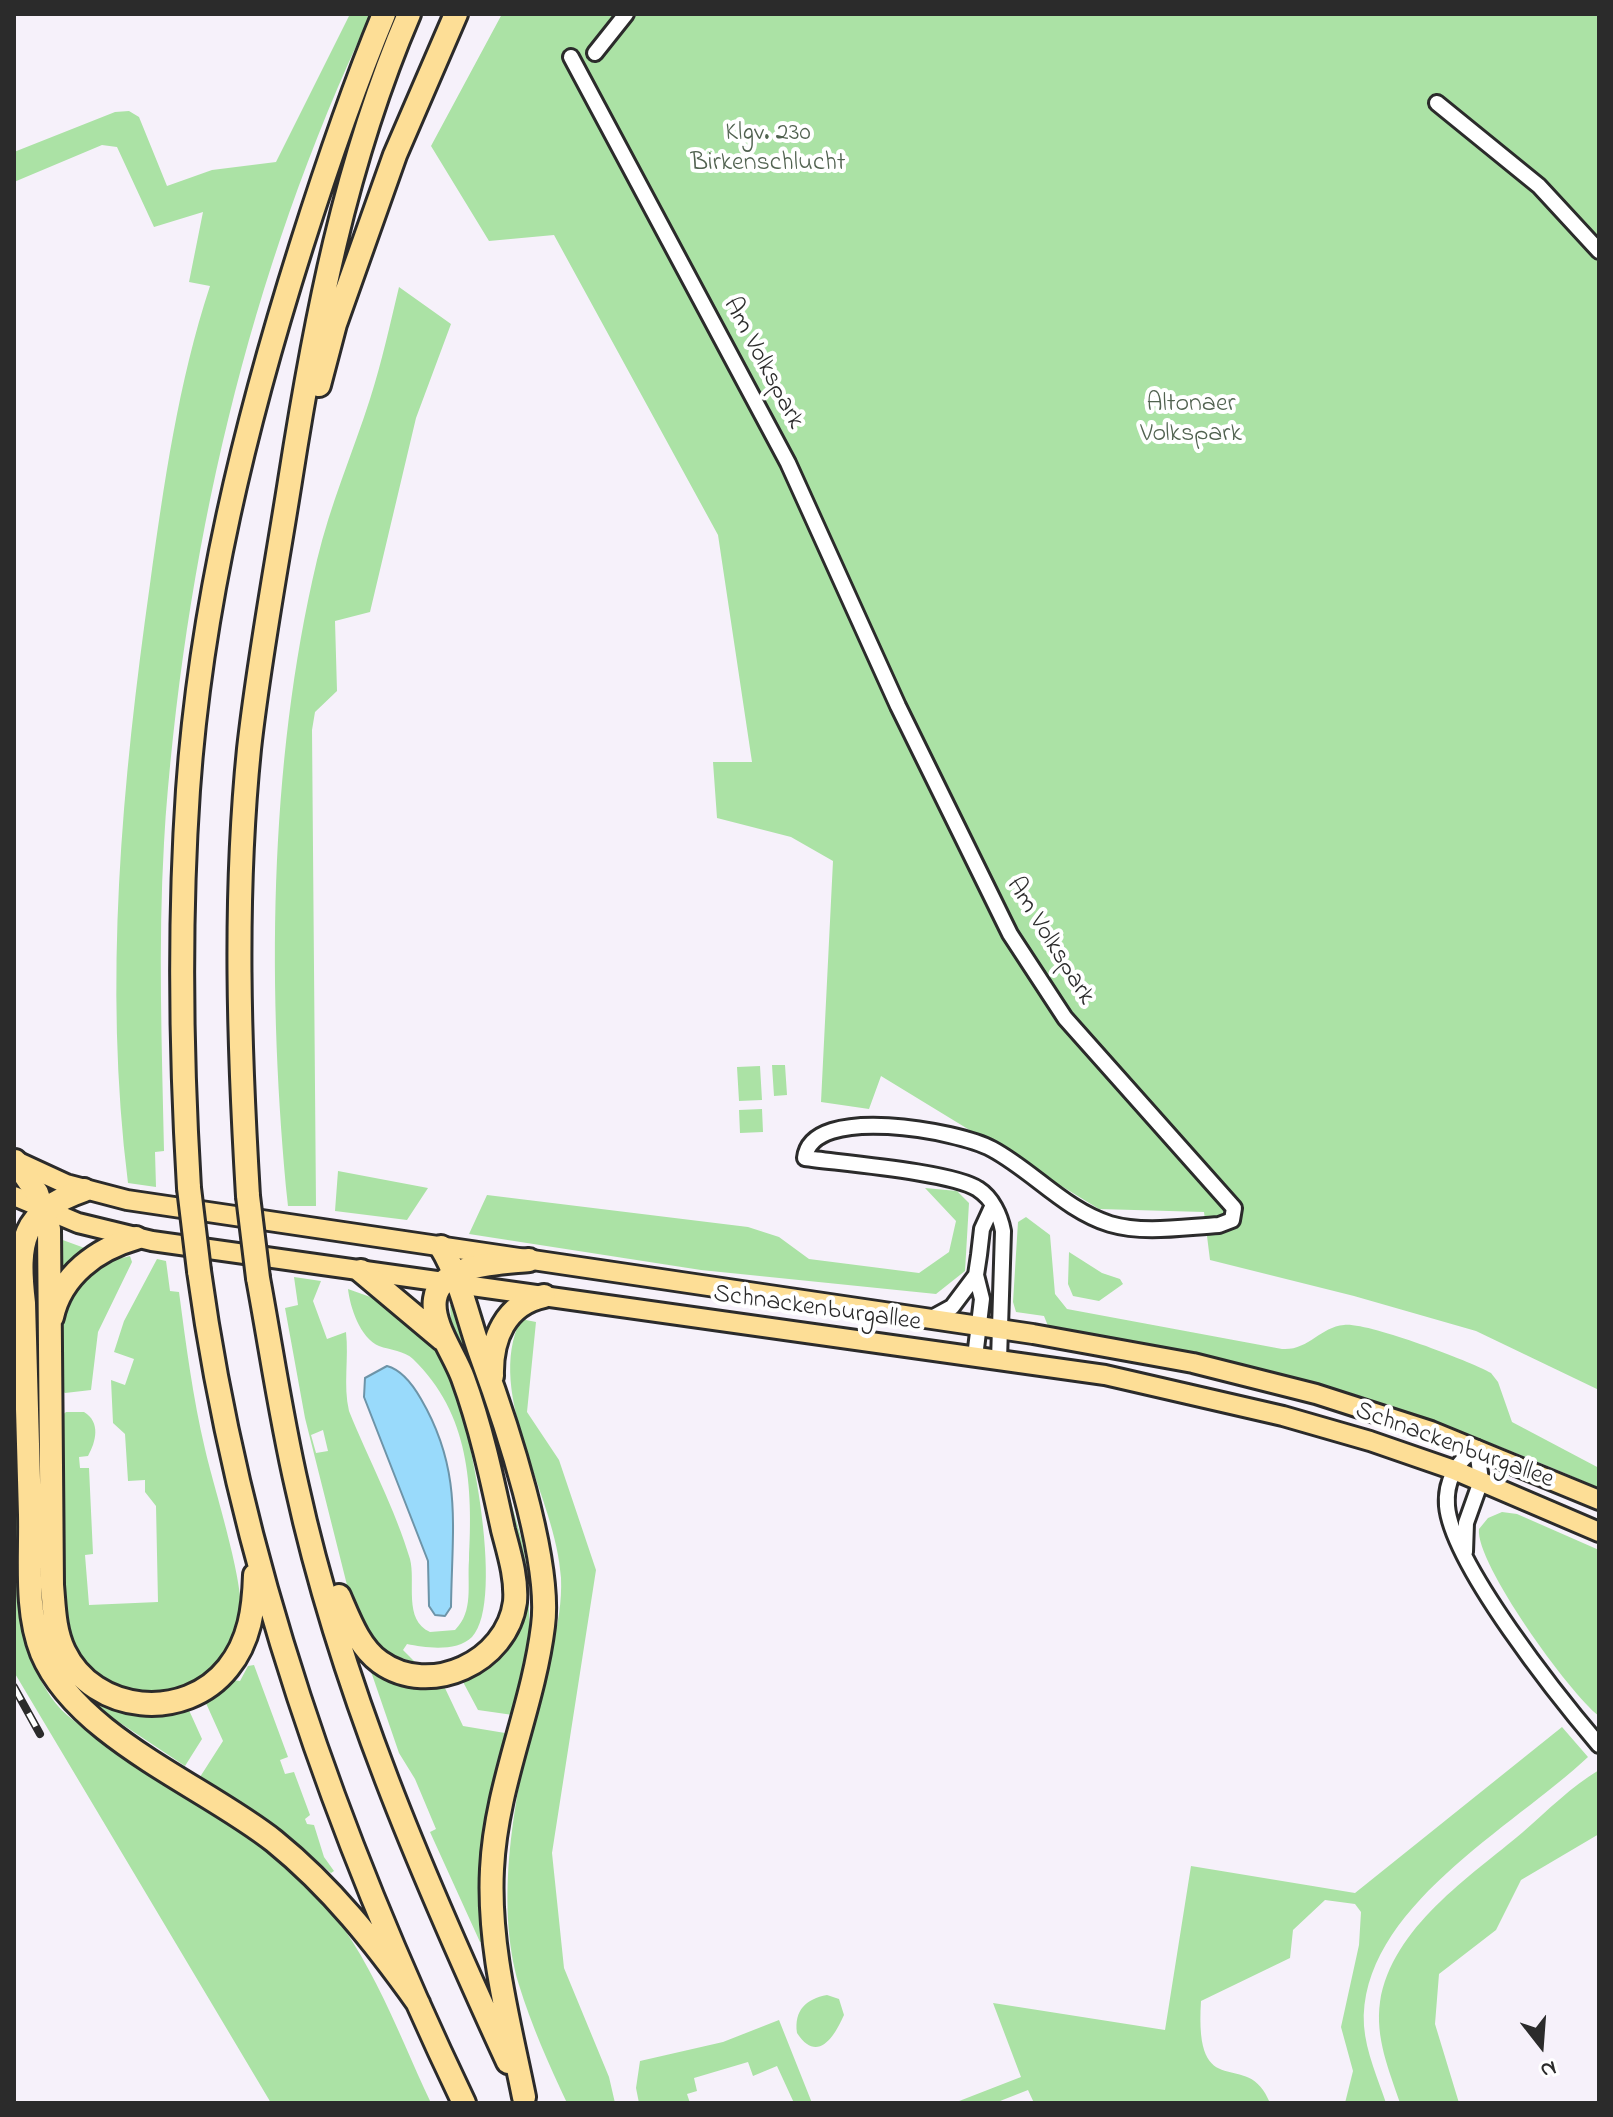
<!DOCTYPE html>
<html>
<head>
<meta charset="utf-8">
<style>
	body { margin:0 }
	#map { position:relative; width:1613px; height:2117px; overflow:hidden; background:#f6f1fa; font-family:"Indie Flower",sans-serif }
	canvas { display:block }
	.frame { position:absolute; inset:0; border:16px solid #2b2b2b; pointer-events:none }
	.north { position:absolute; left:1501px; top:2005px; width:80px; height:80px; -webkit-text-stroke:6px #fff; paint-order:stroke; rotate:163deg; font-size:22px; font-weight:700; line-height:32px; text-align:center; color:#2b2b2b }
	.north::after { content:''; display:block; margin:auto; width:28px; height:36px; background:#2b2b2b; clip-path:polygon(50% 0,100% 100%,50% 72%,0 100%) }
</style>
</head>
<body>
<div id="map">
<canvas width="1613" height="2117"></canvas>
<div class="frame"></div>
<div class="north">N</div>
</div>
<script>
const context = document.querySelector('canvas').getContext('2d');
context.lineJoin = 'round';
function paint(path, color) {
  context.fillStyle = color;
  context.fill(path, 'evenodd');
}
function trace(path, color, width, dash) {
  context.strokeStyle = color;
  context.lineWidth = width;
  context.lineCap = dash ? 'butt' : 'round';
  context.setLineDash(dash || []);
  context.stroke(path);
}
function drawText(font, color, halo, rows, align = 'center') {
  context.font = font + ' "Indie Flower",sans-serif';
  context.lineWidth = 8;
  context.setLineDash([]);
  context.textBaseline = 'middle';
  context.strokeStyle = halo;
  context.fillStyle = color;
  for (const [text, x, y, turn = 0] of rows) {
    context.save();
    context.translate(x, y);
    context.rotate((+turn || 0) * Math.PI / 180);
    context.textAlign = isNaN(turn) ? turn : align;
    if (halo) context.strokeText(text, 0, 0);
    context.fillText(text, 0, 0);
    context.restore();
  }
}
paint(new Path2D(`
	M 350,14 L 371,14 C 248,272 183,558 164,843 C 158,946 162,1048 164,1151 L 155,1152 L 156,1187 L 128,1183 C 103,983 122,782 150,584 C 164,484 178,383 210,286 L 189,282 L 203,212 L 154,227 L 117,147 L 102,145 L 14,182 L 14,152 L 115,112 L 129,111 L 139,117 L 167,186 L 212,170 L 276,162 Z
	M 502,14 L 1599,14 L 1599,1390 L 1476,1331 L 1354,1296 L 1210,1260 L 1204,1212 L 1099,1209 L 881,1076 L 869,1109 L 821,1102 L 833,861 L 791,837 L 717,818 L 713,762 L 752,762 L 718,535 L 554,235 L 489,241 L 431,146 Z
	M 399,287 L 451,324 L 416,418 L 370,612 L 335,621 L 337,691 L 315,712 L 312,730 L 316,1206 L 288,1206 C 267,996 268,766 317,560 C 330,505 353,452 370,399 C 382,362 390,324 399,287 Z
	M 772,1065 L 785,1065 L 787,1095 L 774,1096 Z
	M 760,1066 L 762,1100 L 739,1101 L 737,1067 Z
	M 762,1109 L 763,1132 L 740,1133 L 739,1110 Z
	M 338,1171 L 428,1188 L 407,1220 L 335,1211 Z
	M 925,1188 L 957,1191 L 969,1203 L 965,1271 L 936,1294 L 701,1270 L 469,1234 L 487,1195 L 748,1227 L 779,1237 L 809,1259 L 919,1273 L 949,1252 L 956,1221 Z
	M 1026,1217 L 1050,1235 L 1055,1294 L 1067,1309 L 1282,1349 C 1308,1351 1320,1327 1344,1325 C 1367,1322 1467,1360 1491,1373 L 1498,1382 L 1512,1422 L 1599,1468 L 1599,1488 C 1422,1409 1239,1357 1048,1326 L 1044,1316 L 1016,1312 L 1013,1302 L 1018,1222 Z
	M 41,1232 L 37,1283 L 41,1393 L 37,1393 L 33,1254 L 34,1242 Z
	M 60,1239 L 90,1250 L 59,1282 Z
	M 1069,1252 L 1102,1273 L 1120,1279 L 1123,1284 L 1099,1301 L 1073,1296 L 1068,1284 Z
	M 130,1256 L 132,1262 L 98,1332 L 91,1390 L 65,1393 L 61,1390 C 61,1347 56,1274 112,1259 C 117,1258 124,1258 130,1256 Z
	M 157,1259 L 166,1261 L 170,1291 L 179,1292 C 186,1345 193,1398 205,1449 C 213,1485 246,1587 240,1616 C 229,1677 164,1717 106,1685 C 84,1672 73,1648 64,1626 L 59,1418 L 66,1412 L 84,1412 C 101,1422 96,1442 88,1456 L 79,1457 L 80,1468 L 89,1468 L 93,1554 L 85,1555 L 89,1605 L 158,1602 L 156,1506 L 145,1492 L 145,1480 L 128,1481 L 125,1434 L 113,1423 L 111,1380 L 125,1385 L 134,1359 L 114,1352 L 124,1321 Z
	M 294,1277 L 321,1281 L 313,1301 L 327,1339 L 346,1332 C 349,1359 343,1385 349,1411 C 368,1458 396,1511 410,1559 C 416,1582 403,1620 430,1632 L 455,1630 C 474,1611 467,1585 469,1560 C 473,1487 470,1414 413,1359 C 405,1351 390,1350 379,1346 C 360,1338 350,1307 348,1289 L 376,1299 L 382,1296 C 405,1318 433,1339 447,1368 C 468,1412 507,1601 472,1637 C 457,1652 426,1648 407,1644 L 403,1650 L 415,1662 L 391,1655 L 379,1647 L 367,1633 L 349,1593 L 305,1418 L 285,1308 L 298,1305 ZM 323,1430 L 328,1451 L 316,1453 L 311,1435 Z
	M 450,1305 L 456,1305 L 522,1541 L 528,1574 L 530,1644 L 513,1715 L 478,1710 L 462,1680 L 480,1671 L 523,1569 L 474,1377 L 451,1320 Z
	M 14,1307 L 18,1601 C 25,1641 35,1686 67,1715 C 88,1734 116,1747 139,1762 C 194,1798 251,1835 301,1879 C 365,1937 395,2027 431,2103 L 271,2103 L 14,1672 Z
	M 521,1319 L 536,1322 L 527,1412 L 559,1460 L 596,1570 L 552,1853 L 564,1968 L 609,2077 L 615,2103 L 567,2103 C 549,2065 531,2024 519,1985 C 494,1900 515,1798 534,1714 C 545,1669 563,1625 561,1578 C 557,1497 483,1395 521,1319 Z
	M 41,1408 L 45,1615 L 94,1700 C 120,1713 161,1726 188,1708 L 202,1739 L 185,1766 L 84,1699 L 54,1656 L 41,1601 L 37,1412 Z
	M 1502,1512 L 1517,1514 L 1599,1550 L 1599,1716 C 1570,1694 1475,1563 1479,1529 L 1488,1518 Z
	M 366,1657 C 390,1681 410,1689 444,1686 L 463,1726 L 505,1733 L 482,1845 L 484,1941 L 480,1942 L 430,1832 L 436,1829 L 415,1779 L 399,1753 Z
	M 254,1665 L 288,1757 L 280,1760 L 285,1774 L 294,1772 L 310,1815 L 305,1819 L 307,1824 L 314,1825 L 324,1857 L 334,1871 L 331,1873 L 291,1838 L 200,1777 L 223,1741 L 205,1701 L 233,1680 L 240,1681 L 248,1666 Z
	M 1562,1727 L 1588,1757 C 1514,1827 1358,1909 1364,2026 C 1366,2052 1378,2079 1386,2103 L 1345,2103 L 1353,2071 L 1341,2027 L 1359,1945 L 1361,1912 L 1355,1904 L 1325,1900 L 1293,1930 L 1290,1958 L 1201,2001 C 1194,2109 1248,2045 1270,2103 L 1034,2103 L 1028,2090 L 995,2103 L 954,2103 L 1021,2077 L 993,2003 L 1165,2030 L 1191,1866 L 1355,1893 Z
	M 1599,1770 L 1599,1834 L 1521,1880 L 1496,1930 L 1439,1974 L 1435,2024 L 1459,2103 L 1400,2103 C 1389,2070 1375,2038 1380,2002 C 1392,1927 1470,1877 1523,1832 C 1547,1811 1572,1786 1599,1770 Z
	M 827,1995 L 839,1999 L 844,2015 C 835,2035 818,2065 797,2033 C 794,2010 806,1999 827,1995 Z
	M 779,2020 L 812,2103 L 794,2103 L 777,2066 L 753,2076 L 748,2062 L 694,2078 L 697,2091 L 687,2094 L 690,2103 L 639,2103 L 636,2088 L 640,2061 L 723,2042 Z`), '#abe2a5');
const water = new Path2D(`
	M 387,1366 C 402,1370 413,1385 421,1399 C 463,1471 452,1527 451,1607 L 445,1616 L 435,1615 L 429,1606 L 428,1561 L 364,1397 L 365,1378 Z`);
paint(water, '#99dafb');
trace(water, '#6d94a8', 2);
const minor = new Path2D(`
	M 595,53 L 626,14
	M 571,57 L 788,463 L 898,706 L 1010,934 L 1065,1018 L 1234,1208 L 1232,1220 L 1219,1225 C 1184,1227 1144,1234 1110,1224 C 1065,1210 1033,1171 992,1149 C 959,1131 811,1103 805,1158 C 841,1163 953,1172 978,1189 C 992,1198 1000,1215 1003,1231 L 999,1360
	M 1437,103 L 1539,186 L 1599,251
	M 930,1319 L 952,1307 L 976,1275
	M 975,1357 L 982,1299 L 976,1275 L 979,1255 L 982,1229 L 993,1205
	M 1465,1552 L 1466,1523 L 1481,1481 L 1477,1448 C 1457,1461 1445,1481 1447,1506 C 1452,1564 1559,1698 1599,1745`);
const major = new Path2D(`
	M 14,1160 L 66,1184 L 127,1200 L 1033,1334 L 1193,1363 L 1316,1394 L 1431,1431 L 1599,1500
	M 14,1196 L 78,1223 L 152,1241 L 1105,1375 L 1283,1416 L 1370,1441 L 1454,1470 L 1599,1532`);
const highway = new Path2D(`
	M 319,385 L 335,324 L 395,155 L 456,14
	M 15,1161 L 37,1193 L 49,1229 L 52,1585 C 54,1607 54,1630 64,1651 C 94,1714 185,1722 228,1668 C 250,1641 254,1608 255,1575
	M 189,1188 C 181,1056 179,923 188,790 C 201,605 245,424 301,247 C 326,168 352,91 384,14
	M 84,1190 C 21,1212 17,1242 24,1303 C 26,1374 28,1444 30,1515 C 31,1559 25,1611 42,1653 C 77,1737 205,1786 274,1841 C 332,1888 375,1943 418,2003
	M 248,1196 C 239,1046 234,898 249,749 C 259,659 276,570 290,481 C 315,321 345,163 409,14
	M 441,1247 C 461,1280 468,1319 481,1355 C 505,1420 552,1560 543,1626 C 533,1708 496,1785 492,1869 C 488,1946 509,2022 524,2097
	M 199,1271 C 239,1562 337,1838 464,2103
	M 361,1271 L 442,1339
	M 258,1278 C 271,1348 281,1418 297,1487 C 341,1688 423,1877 508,2062
	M 52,1317 C 61,1275 97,1249 136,1238
	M 492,1376 C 491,1339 505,1304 544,1296
	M 339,1596 C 349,1619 359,1647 380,1662 C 430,1698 507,1662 515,1602 C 517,1578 509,1553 503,1530 C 492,1479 481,1427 463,1378 C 455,1355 431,1324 435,1299 C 440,1263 503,1263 529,1260`);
trace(minor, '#2b2b2b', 20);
trace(major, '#2b2b2b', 24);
trace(highway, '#2b2b2b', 28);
trace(minor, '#fff', 14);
trace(major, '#fdde96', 18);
trace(highway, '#fdde96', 22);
const rail = new Path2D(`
	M 14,1687 L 40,1734`);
trace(rail, '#2b2b2b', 8);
trace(rail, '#fff', 5, [15]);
const highwayBridge = new Path2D(`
	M 189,1188 L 199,1271
	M 248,1196 L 258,1278`);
trace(highwayBridge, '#2b2b2b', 28, []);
trace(highwayBridge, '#fdde96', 22);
drawText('26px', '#516250', '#fff', [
	["Klgv. 230",768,135],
	["Birkenschlucht",768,165],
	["Altonaer",1191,406],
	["Volkspark",1191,436]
]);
drawText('26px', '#2b2b2b', '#fff', [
	["Am Volkspark",762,364,62],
	["Am Volkspark",1049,942,58],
	["Schnackenburgallee",817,1310,8],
	["Schnackenburgallee",1454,1447,20]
]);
</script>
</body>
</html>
